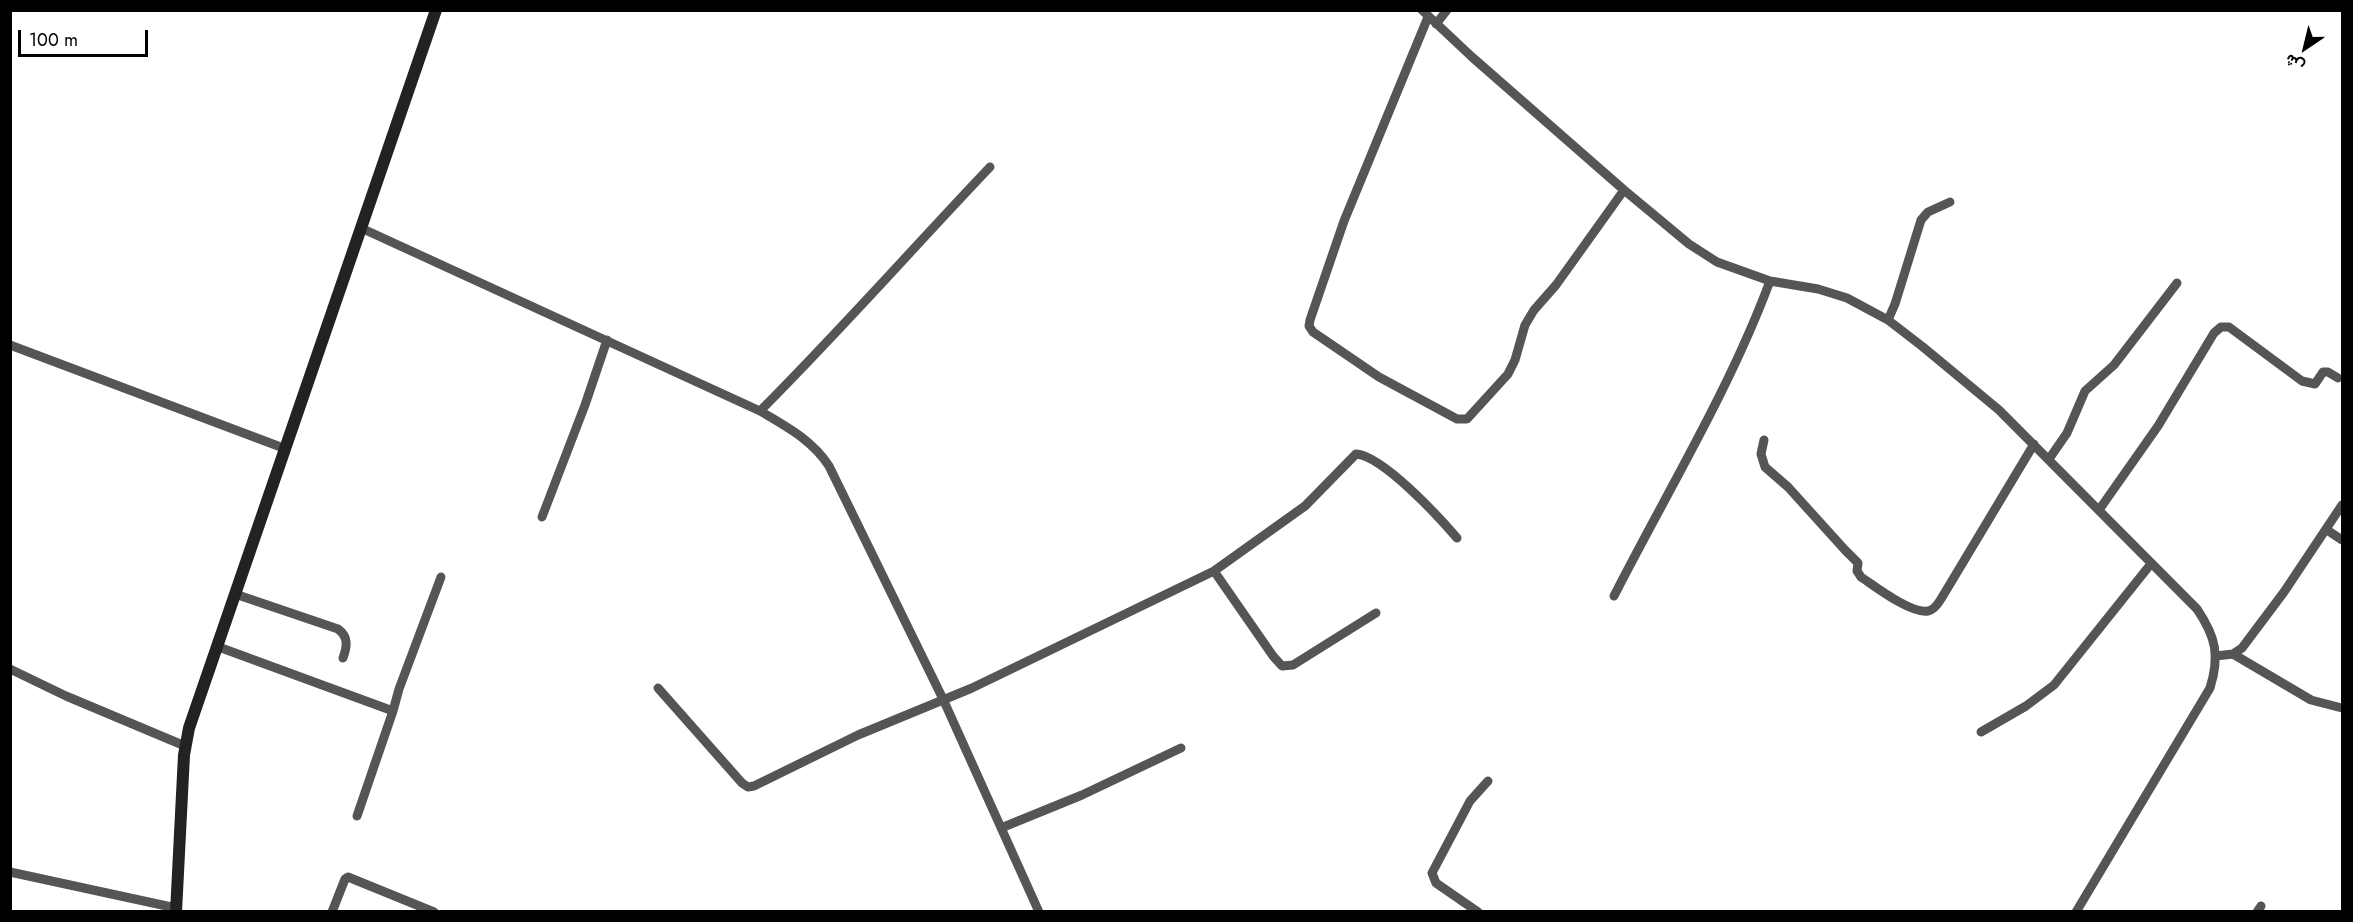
<!DOCTYPE html>
<html>
<head>
<meta charset="utf-8">
<style>
	body { margin:0 }
	#map { position:relative; width:2353px; height:922px; overflow:hidden; background:#fff; font-family:Jost,Vazirmatn,sans-serif }
	canvas { display:block }
	.frame { position:absolute; inset:0; border:12px solid #000; pointer-events:none }
	.north { position:absolute; left:2275px; top:18px; width:60px; height:60px; -webkit-text-stroke:4px #fff; paint-order:stroke; rotate:215deg; font-size:16px; font-weight:700; line-height:24px; text-align:center; color:#000 }
	.north::after { content:''; display:block; margin:auto; width:21px; height:27px; background:#000; clip-path:polygon(50% 0,100% 100%,50% 72%,0 100%) }
	.scale { position:absolute; left:18px; top:30px; width:130px; height:27px; box-sizing:border-box; border:3px solid #000; border-top:0; padding-left:8px; font-size:18px; line-height:21px; white-space:nowrap; color:#000; -webkit-text-stroke:4px #fff; paint-order:stroke }
</style>
</head>
<body>
<div id="map">
<canvas width="2353" height="922"></canvas>
<div class="frame"></div>
<div class="north">ش</div>
<div class="scale">100 m</div>
</div>
<script>
const context = document.querySelector('canvas').getContext('2d');
context.lineJoin = 'round';
function trace(path, color, width, dash) {
  context.strokeStyle = color;
  context.lineWidth = width;
  context.lineCap = dash ? 'butt' : 'round';
  context.setLineDash(dash || []);
  context.stroke(path);
}
trace(new Path2D(`
	M 1422,10 L 1472,57 L 1624,190 L 1689,244 L 1717,262 L 1770,281 L 1818,289 L 1847,298 L 1888,320 L 1923,347 L 1999,410 L 2197,609 C 2216,637 2220,656 2210,688 L 2076,912
	M 1428,17 L 1344,221 L 1310,320 L 1309,326 L 1313,332 L 1379,377 L 1457,419 L 1467,419 L 1508,374 L 1515,360 L 1525,325 L 1534,310 L 1556,285 L 1624,190
	M 1436,24 L 1447,10
	M 361,228 L 760,411 C 787,427 812,440 829,466 L 943,699 L 1039,912
	M 1888,320 L 1895,304 L 1921,220 L 1928,212 L 1950,202
	M 10,345 L 286,449
	M 760,411 C 839,332 913,248 990,167
	M 1764,440 L 1761,454 L 1765,467 L 1788,487 L 1845,550 L 1858,563 L 1857,571 L 1861,577 C 1876,587 1911,614 1928,611 C 1934,610 1938,604 1941,599 L 2034,444
	M 2049,459 L 2067,433 L 2085,391 L 2114,365 L 2177,283
	M 2099,510 L 2158,426 L 2214,333 L 2221,327 L 2229,327 L 2302,381 L 2315,384 L 2323,372 L 2328,372 L 2338,378
	M 542,517 L 585,405 L 607,340
	M 2327,530 L 2342,540
	M 1214,571 L 1273,656 L 1282,666 L 1293,665 L 1376,613
	M 235,594 L 338,629 C 349,637 347,647 343,658
	M 1614,596 C 1667,492 1729,391 1770,281
	M 216,646 L 393,711 L 357,816
	M 2233,654 L 2311,700 L 2342,708
	M 2216,656 L 2233,654 L 2242,648 L 2284,592 L 2342,505
	M 10,669 L 66,696 L 185,746
	M 658,688 L 742,783 L 748,787 L 754,786 L 858,735 L 972,688 L 1214,571 L 1305,506 L 1356,454 C 1383,456 1439,517 1457,538
	M 393,711 L 399,689 L 441,577
	M 1981,732 L 2026,706 L 2054,685 L 2150,565
	M 1001,828 L 1082,795 L 1181,748
	M 10,872 L 176,908
	M 332,912 L 345,879 L 348,877 L 434,912
	M 1478,912 L 1436,883 L 1432,873 L 1470,801 L 1488,781
	M 2257,912 L 2261,906`), '#555', 9);
trace(new Path2D(`
	M 176,912 L 184,755 L 189,728 L 436,10`), '#222', 12);
</script>
</body>
</html>
